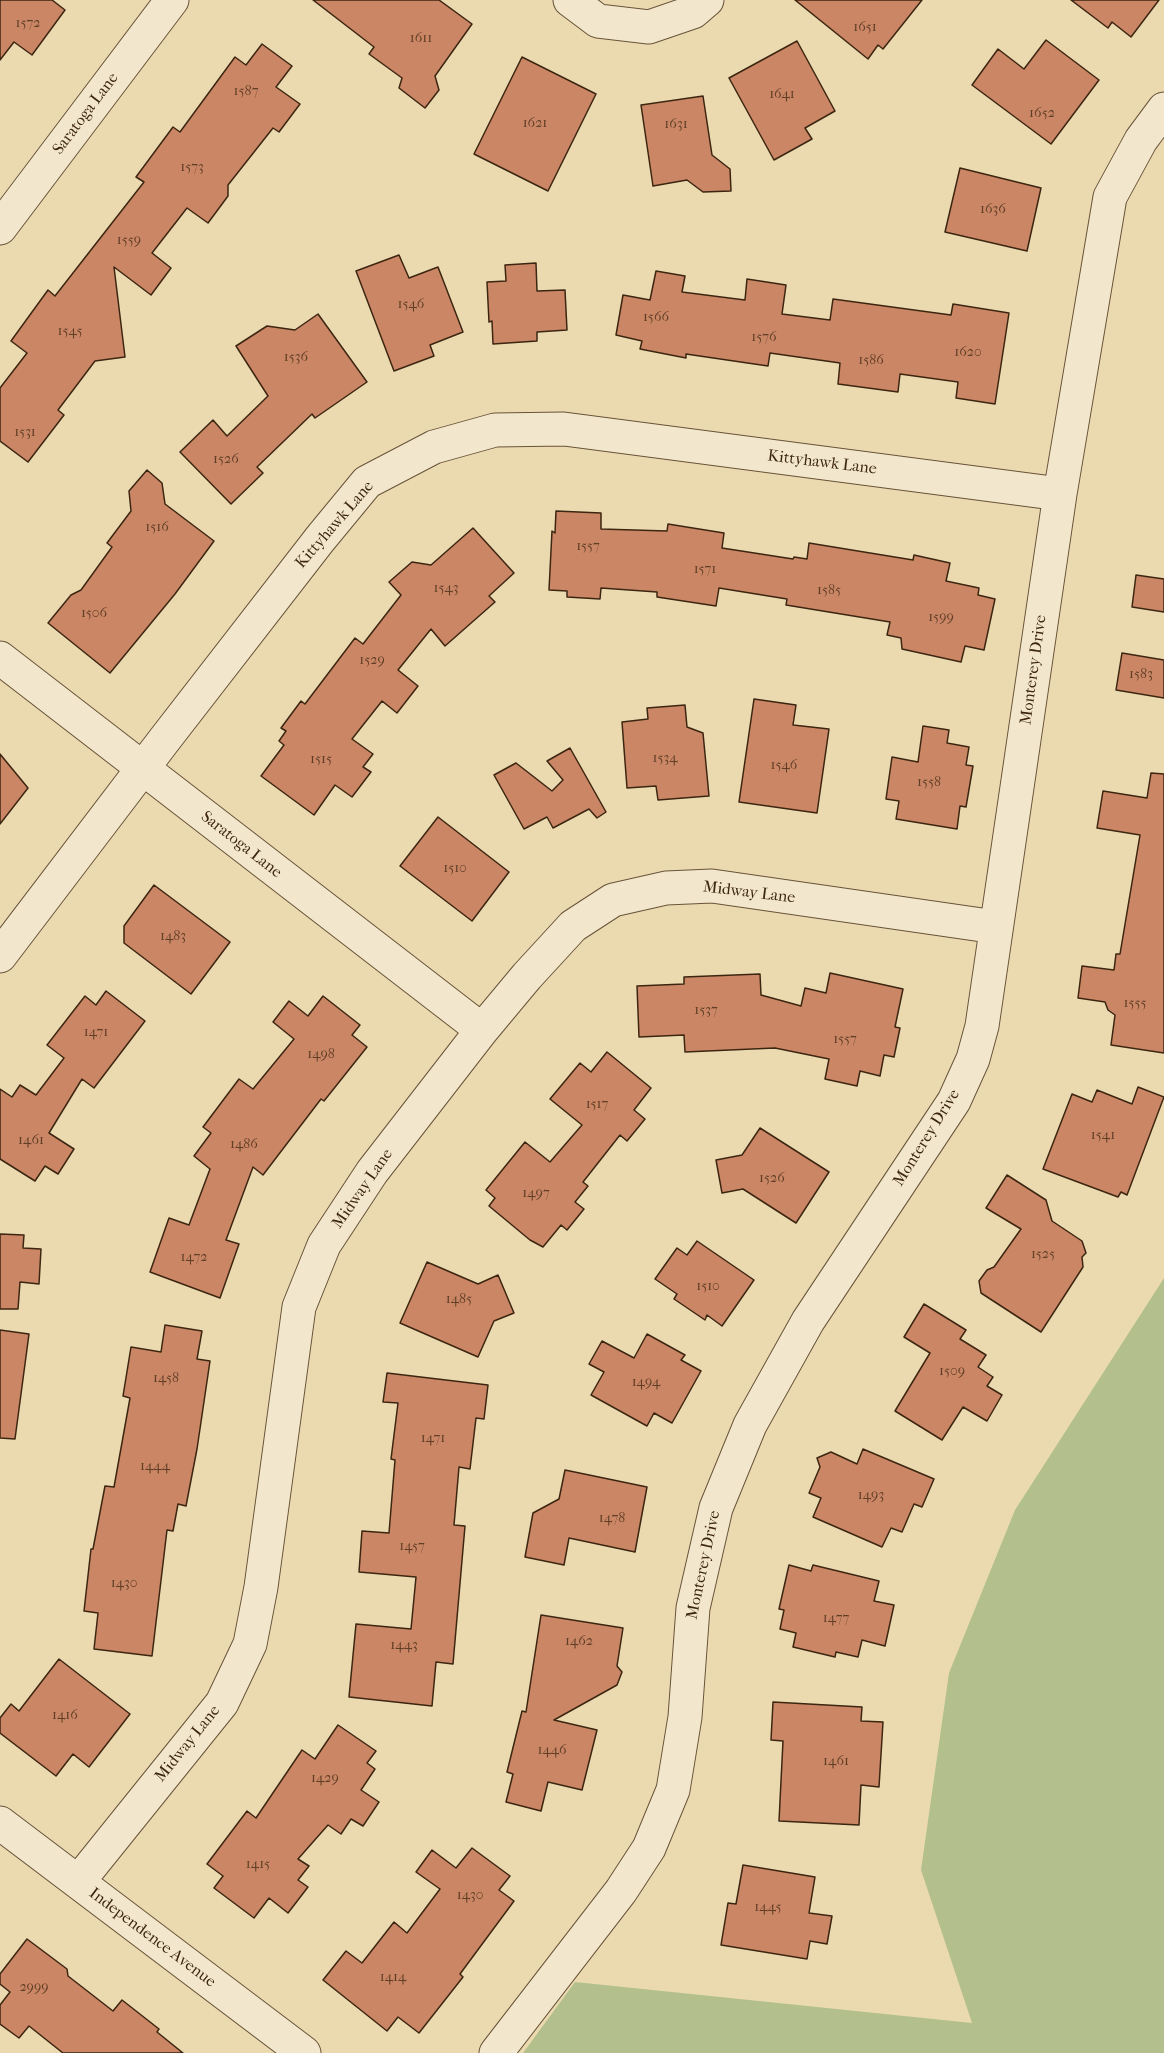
<!DOCTYPE html>
<html>
<head>
<meta charset="utf-8">
<style>
	body { margin:0 }
	canvas { display:block; background:#ebdab0 }
</style>
</head>
<body>
<canvas width="1164" height="2053"></canvas>
<script>
const context = document.querySelector('canvas').getContext('2d');
context.lineJoin = 'round';
function paint(path, color) {
  context.fillStyle = color;
  context.fill(path, 'evenodd');
}
function trace(path, color, width, dash) {
  context.strokeStyle = color;
  context.lineWidth = width;
  context.lineCap = dash ? 'butt' : 'round';
  context.setLineDash(dash || []);
  context.stroke(path);
}
function drawText(font, color, halo, rows, align = 'center') {
  context.font = font + ' "IM FELL French Canon",serif';
  context.lineWidth = 4.5;
  context.setLineDash([]);
  context.textBaseline = 'middle';
  context.strokeStyle = halo;
  context.fillStyle = color;
  for (const [text, x, y, turn = 0] of rows) {
    context.save();
    context.translate(x, y);
    context.rotate((+turn || 0) * Math.PI / 180);
    context.textAlign = isNaN(turn) ? turn : align;
    if (halo) context.strokeText(text, 0, 0);
    context.fillText(text, 0, 0);
    context.restore();
  }
}
paint(new Path2D(`
	M 1164,1278 L 1164,2053 L 523,2053 L 575,1982 L 972,2023 L 921,1870 L 949,1673 L 1015,1510 Z`), '#b3c08e');
const building = new Path2D(`
	M 0,0 L 52,0 L 65,10 L 32,55 L 14,42 L 0,60 Z
	M 313,0 L 439,0 L 472,24 L 435,76 L 439,90 L 425,108 L 399,88 L 402,78 L 369,54 L 374,47 Z
	M 795,0 L 922,0 L 883,49 L 878,45 L 868,59 Z
	M 1071,0 L 1159,0 L 1131,37 L 1112,22 L 1108,28 Z
	M 1046,40 L 1099,80 L 1051,144 L 972,85 L 998,49 L 1024,69 Z
	M 797,41 L 835,111 L 805,128 L 812,139 L 774,160 L 729,78 Z
	M 262,44 L 292,66 L 276,87 L 300,104 L 279,132 L 273,128 L 228,185 L 228,196 L 208,223 L 187,208 L 152,253 L 171,268 L 151,295 L 114,267 L 125,357 L 95,361 L 58,410 L 64,415 L 28,462 L 0,441 L 0,388 L 27,353 L 11,341 L 48,290 L 55,296 L 144,182 L 136,177 L 173,127 L 180,132 L 235,57 L 246,65 Z
	M 522,57 L 596,94 L 548,191 L 474,154 Z
	M 703,96 L 712,155 L 730,169 L 731,191 L 703,192 L 687,180 L 653,186 L 641,105 Z
	M 960,168 L 1041,188 L 1027,251 L 945,232 Z
	M 399,255 L 409,278 L 438,267 L 463,332 L 430,345 L 434,356 L 394,371 L 356,271 Z
	M 536,263 L 537,291 L 565,290 L 567,330 L 537,332 L 537,341 L 493,344 L 492,321 L 489,322 L 487,282 L 506,281 L 505,265 Z
	M 656,271 L 685,276 L 682,292 L 745,300 L 747,279 L 786,285 L 782,314 L 830,320 L 833,299 L 951,315 L 953,304 L 1009,313 L 995,404 L 956,398 L 958,382 L 900,374 L 898,392 L 838,384 L 840,363 L 770,353 L 768,366 L 686,354 L 686,358 L 640,349 L 642,341 L 616,335 L 623,295 L 650,300 Z
	M 318,314 L 367,382 L 315,418 L 312,414 L 257,467 L 263,473 L 231,504 L 180,452 L 213,420 L 227,436 L 268,396 L 236,346 L 267,326 L 295,330 Z
	M 147,470 L 162,483 L 165,504 L 214,541 L 175,594 L 110,673 L 48,623 L 71,595 L 81,590 L 112,547 L 107,543 L 131,511 L 129,491 Z
	M 556,511 L 601,513 L 601,529 L 667,531 L 668,524 L 724,533 L 722,548 L 793,559 L 794,557 L 807,559 L 809,543 L 913,560 L 914,555 L 950,563 L 946,581 L 979,588 L 978,595 L 995,599 L 984,650 L 965,646 L 961,662 L 902,649 L 901,638 L 887,635 L 890,622 L 786,605 L 787,599 L 719,588 L 716,606 L 657,597 L 657,592 L 601,588 L 600,599 L 567,597 L 567,591 L 549,590 L 552,531 L 555,533 Z
	M 473,528 L 514,573 L 489,596 L 495,602 L 445,646 L 431,629 L 398,670 L 418,686 L 397,713 L 382,701 L 352,739 L 373,754 L 363,767 L 371,772 L 352,797 L 335,785 L 314,815 L 261,776 L 284,745 L 279,741 L 286,731 L 281,728 L 301,701 L 305,704 L 355,638 L 363,644 L 401,595 L 389,582 L 412,562 L 431,565 Z
	M 1136,575 L 1164,579 L 1164,612 L 1132,607 Z
	M 1122,653 L 1164,660 L 1164,698 L 1116,690 Z
	M 754,699 L 796,705 L 793,725 L 829,729 L 817,813 L 739,802 Z
	M 685,705 L 687,727 L 703,733 L 709,796 L 658,800 L 656,786 L 627,788 L 622,722 L 648,719 L 647,708 Z
	M 923,726 L 949,730 L 947,743 L 969,747 L 966,765 L 973,766 L 966,807 L 960,806 L 957,829 L 896,819 L 899,801 L 886,799 L 892,757 L 918,762 Z
	M 570,748 L 606,812 L 597,818 L 589,809 L 553,828 L 547,817 L 524,829 L 494,775 L 516,763 L 552,791 L 563,780 L 547,761 Z
	M 0,754 L 28,788 L 0,824 Z
	M 1151,773 L 1164,774 L 1164,1053 L 1111,1045 L 1115,1015 L 1108,1010 L 1105,1002 L 1078,998 L 1082,966 L 1114,970 L 1116,954 L 1120,954 L 1140,835 L 1097,828 L 1103,791 L 1147,798 Z
	M 438,817 L 509,872 L 472,921 L 400,866 Z
	M 154,885 L 230,942 L 191,994 L 124,943 L 124,926 Z
	M 830,973 L 903,989 L 895,1027 L 900,1028 L 894,1057 L 884,1055 L 880,1076 L 860,1071 L 857,1086 L 825,1079 L 829,1059 L 775,1048 L 685,1052 L 684,1035 L 639,1037 L 637,986 L 684,984 L 684,977 L 760,974 L 761,995 L 801,1006 L 805,988 L 826,993 Z
	M 106,991 L 145,1021 L 94,1088 L 82,1079 L 49,1133 L 74,1149 L 58,1174 L 45,1166 L 35,1181 L 0,1159 L 0,1089 L 12,1097 L 20,1085 L 36,1095 L 64,1058 L 47,1045 L 85,996 L 96,1005 Z
	M 323,996 L 360,1025 L 352,1035 L 367,1047 L 324,1101 L 321,1099 L 263,1175 L 253,1167 L 226,1240 L 239,1244 L 220,1298 L 150,1272 L 169,1218 L 189,1225 L 210,1169 L 194,1156 L 211,1133 L 203,1127 L 239,1079 L 253,1089 L 294,1039 L 273,1022 L 289,1001 L 308,1016 Z
	M 607,1052 L 651,1088 L 634,1110 L 645,1119 L 627,1141 L 620,1135 L 583,1182 L 588,1186 L 575,1202 L 584,1209 L 567,1230 L 561,1225 L 543,1247 L 530,1240 L 489,1206 L 495,1198 L 486,1190 L 525,1142 L 550,1162 L 582,1125 L 550,1099 L 580,1063 L 591,1072 Z
	M 1138,1087 L 1164,1097 L 1127,1195 L 1121,1192 L 1118,1197 L 1043,1169 L 1072,1094 L 1092,1102 L 1097,1090 L 1132,1104 Z
	M 760,1128 L 829,1172 L 796,1223 L 743,1189 L 722,1193 L 716,1160 L 742,1155 Z
	M 1007,1175 L 1046,1200 L 1052,1221 L 1082,1241 L 1086,1253 L 1082,1257 L 1083,1267 L 1041,1332 L 981,1293 L 979,1281 L 987,1270 L 994,1267 L 1021,1229 L 986,1208 Z
	M 0,1234 L 24,1235 L 23,1248 L 41,1249 L 39,1284 L 20,1282 L 18,1309 L 0,1309 Z
	M 697,1241 L 754,1280 L 722,1326 L 707,1315 L 705,1320 L 674,1299 L 677,1294 L 655,1279 L 677,1248 L 687,1255 Z
	M 427,1262 L 478,1284 L 498,1275 L 514,1313 L 494,1321 L 478,1357 L 400,1323 Z
	M 924,1304 L 966,1330 L 960,1339 L 986,1355 L 978,1367 L 993,1377 L 987,1386 L 1002,1395 L 987,1421 L 963,1407 L 942,1440 L 895,1411 L 930,1353 L 904,1337 Z
	M 165,1325 L 202,1331 L 197,1359 L 210,1361 L 197,1449 L 186,1506 L 178,1504 L 173,1531 L 167,1530 L 152,1656 L 94,1649 L 98,1613 L 84,1611 L 91,1549 L 93,1549 L 105,1486 L 114,1487 L 130,1398 L 123,1396 L 131,1347 L 161,1352 Z
	M 0,1330 L 29,1334 L 15,1439 L 0,1438 Z
	M 647,1334 L 685,1355 L 681,1360 L 701,1371 L 672,1423 L 654,1413 L 647,1426 L 591,1395 L 604,1372 L 589,1364 L 602,1341 L 634,1358 Z
	M 387,1373 L 488,1385 L 484,1419 L 476,1418 L 470,1469 L 459,1467 L 454,1525 L 465,1526 L 453,1664 L 436,1662 L 432,1706 L 349,1697 L 356,1624 L 411,1629 L 416,1577 L 359,1572 L 362,1531 L 389,1533 L 395,1460 L 391,1459 L 398,1403 L 383,1402 Z
	M 863,1449 L 934,1479 L 922,1507 L 914,1504 L 902,1532 L 891,1528 L 882,1547 L 813,1517 L 821,1498 L 809,1493 L 820,1467 L 817,1458 L 831,1452 L 857,1464 Z
	M 565,1470 L 647,1487 L 635,1552 L 569,1538 L 564,1565 L 525,1557 L 533,1513 L 559,1499 Z
	M 789,1565 L 811,1571 L 813,1565 L 879,1581 L 874,1601 L 894,1605 L 885,1646 L 862,1640 L 858,1657 L 836,1652 L 835,1657 L 793,1647 L 796,1633 L 780,1629 L 784,1610 L 779,1609 Z
	M 541,1615 L 623,1628 L 617,1666 L 622,1672 L 617,1685 L 554,1720 L 597,1730 L 582,1790 L 548,1782 L 541,1811 L 506,1802 L 513,1774 L 507,1772 L 522,1711 L 526,1712 Z
	M 59,1659 L 130,1714 L 89,1767 L 73,1754 L 56,1776 L 0,1733 L 0,1718 L 11,1704 L 19,1711 Z
	M 773,1702 L 862,1707 L 861,1721 L 883,1722 L 879,1787 L 861,1785 L 859,1825 L 779,1821 L 783,1741 L 771,1740 Z
	M 338,1725 L 376,1751 L 367,1763 L 375,1769 L 361,1790 L 379,1802 L 363,1826 L 351,1819 L 341,1834 L 328,1825 L 298,1859 L 309,1866 L 298,1880 L 308,1887 L 288,1913 L 269,1898 L 254,1918 L 214,1888 L 223,1876 L 207,1864 L 247,1811 L 256,1818 L 302,1750 L 315,1759 Z
	M 472,1848 L 510,1876 L 499,1890 L 514,1901 L 460,1974 L 463,1977 L 419,2033 L 398,2017 L 387,2031 L 323,1980 L 346,1951 L 362,1963 L 394,1922 L 407,1933 L 440,1889 L 416,1872 L 432,1850 L 456,1868 Z
	M 743,1865 L 815,1877 L 809,1913 L 832,1916 L 827,1944 L 810,1941 L 807,1959 L 721,1945 L 728,1903 L 736,1904 Z
	M 27,1939 L 67,1969 L 68,1976 L 113,2011 L 122,2000 L 159,2029 L 157,2032 L 183,2053 L 63,2053 L 29,2026 L 19,2038 L 0,2024 L 0,2005 L 10,1992 L 0,1984 L 0,1974 Z`);
paint(building, '#ca8665');
trace(building, '#3d2611', 1.5);
const minor = new Path2D(`
	M 570,0 L 598,21 L 649,27 L 693,12 L 707,0
	M 0,228 L 172,0
	M 0,658 L 482,1030
	M 0,956 L 165,739 L 320,539 L 367,482 L 434,447 L 495,430 L 564,429 L 1060,494
	M 0,1823 L 304,2053
	M 78,1882 L 222,1703 L 250,1644 L 261,1587 L 299,1307 L 324,1245 L 372,1172 L 482,1030 L 527,976 L 573,926 L 613,900 L 666,888 L 712,886 L 996,927
	M 496,2053 L 621,1891 L 649,1848 L 673,1790 L 685,1717 L 693,1608 L 716,1508 L 750,1425 L 808,1321 L 954,1101 L 973,1059 L 982,1026 L 1060,494 L 1110,197 L 1141,140 L 1164,109`);
trace(minor, '#685339', 35);
trace(minor, '#f2e7cc', 33);
drawText('14px', '#603e26', null, [
	["1572",28,24],
	["1651",865,28],
	["1611",421,39],
	["1587",246,92],
	["1641",782,95],
	["1652",1042,114],
	["1621",535,124],
	["1631",676,125],
	["1573",192,168],
	["1636",993,210],
	["1559",129,241],
	["1546",411,305],
	["1566",656,318],
	["1545",70,332],
	["1576",764,338],
	["1620",968,353],
	["1536",296,358],
	["1586",871,361],
	["1531",25,433],
	["1526",226,460],
	["1516",157,528],
	["1557",588,547],
	["1571",705,570],
	["1543",446,589],
	["1585",829,591],
	["1506",94,614],
	["1599",941,618],
	["1529",372,661],
	["1583",1141,675],
	["1534",665,759],
	["1515",321,760],
	["1546",784,766],
	["1558",929,783],
	["1510",455,869],
	["1483",173,937],
	["1555",1135,1004],
	["1537",706,1011],
	["1471",96,1033],
	["1557",845,1040],
	["1498",321,1055],
	["1517",597,1105],
	["1541",1103,1136],
	["1461",31,1141],
	["1486",244,1145],
	["1526",772,1179],
	["1497",536,1194],
	["1525",1043,1255],
	["1472",194,1258],
	["1510",708,1287],
	["1485",459,1300],
	["1509",952,1372],
	["1458",166,1379],
	["1494",646,1383],
	["1471",433,1439],
	["1444",155,1467],
	["1493",871,1496],
	["1478",612,1519],
	["1457",412,1547],
	["1430",124,1584],
	["1477",836,1619],
	["1462",579,1642],
	["1443",404,1646],
	["1416",65,1716],
	["1446",552,1751],
	["1461",836,1762],
	["1429",325,1779],
	["1415",258,1865],
	["1430",470,1896],
	["1445",768,1908],
	["1414",393,1978],
	["2999",34,1988]
]);
drawText('16px', '#3d2611', '#f2e7cc', [
	["Saratoga Lane",86,114,-53],
	["Kittyhawk Lane",822,463,7],
	["Kittyhawk Lane",335,525,-49],
	["Monterey Drive",1034,670,-82],
	["Saratoga Lane",241,845,38],
	["Midway Lane",749,893,7],
	["Monterey Drive",927,1138,-58],
	["Midway Lane",363,1189,-55],
	["Monterey Drive",704,1565,-78],
	["Midway Lane",188,1744,-51],
	["Independence Avenue",152,1938,37]
]);
</script>
</body>
</html>
